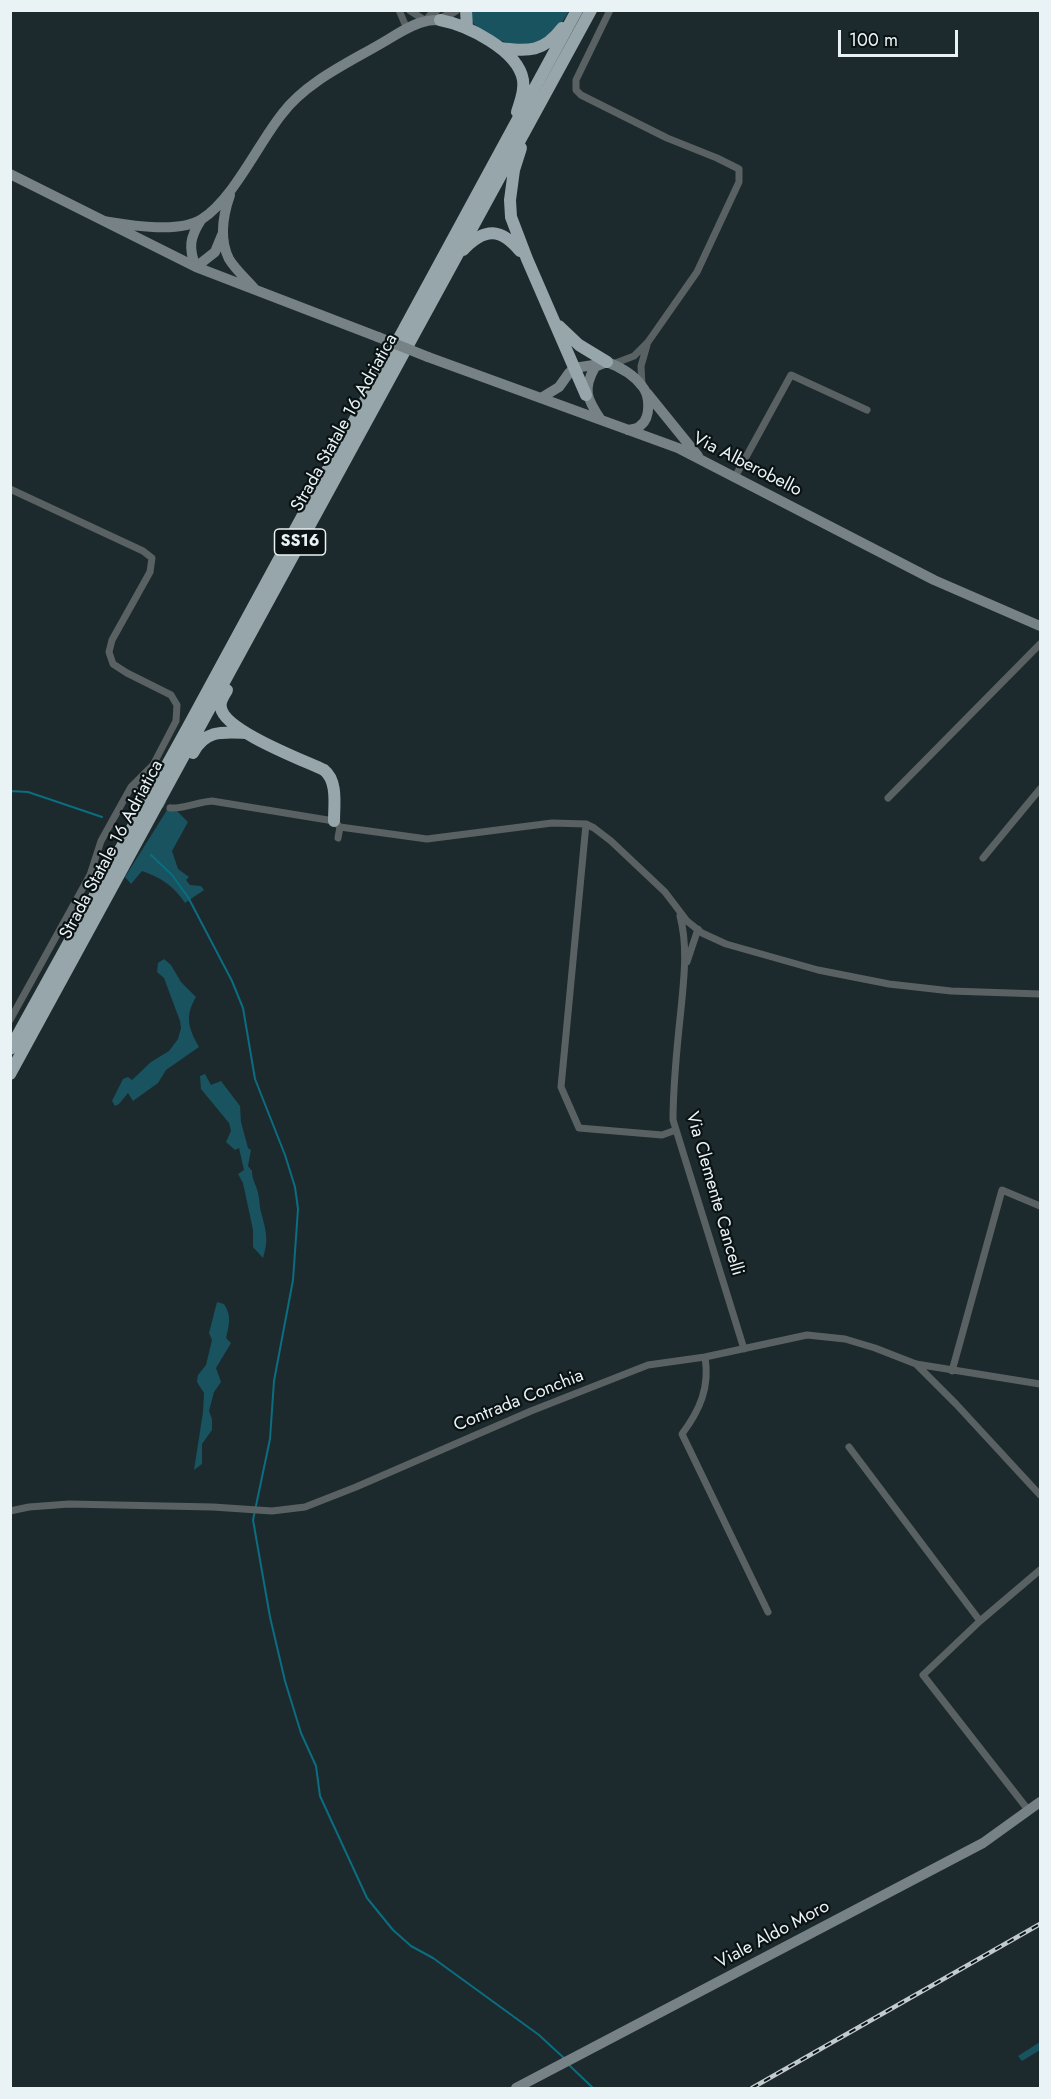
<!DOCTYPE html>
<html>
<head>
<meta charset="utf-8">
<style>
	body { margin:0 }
	#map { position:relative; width:1051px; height:2099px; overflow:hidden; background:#1c2a2e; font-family:Jost,sans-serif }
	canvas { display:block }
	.frame { position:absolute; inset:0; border:12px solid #e9f2f5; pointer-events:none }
	.scale { position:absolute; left:838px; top:30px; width:120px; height:27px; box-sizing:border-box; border:3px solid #e9f2f5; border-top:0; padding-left:8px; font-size:18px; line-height:21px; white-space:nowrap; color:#e9f2f5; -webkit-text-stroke:4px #0b1213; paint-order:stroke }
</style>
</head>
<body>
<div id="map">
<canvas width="1051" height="2099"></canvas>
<div class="frame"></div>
<div class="scale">100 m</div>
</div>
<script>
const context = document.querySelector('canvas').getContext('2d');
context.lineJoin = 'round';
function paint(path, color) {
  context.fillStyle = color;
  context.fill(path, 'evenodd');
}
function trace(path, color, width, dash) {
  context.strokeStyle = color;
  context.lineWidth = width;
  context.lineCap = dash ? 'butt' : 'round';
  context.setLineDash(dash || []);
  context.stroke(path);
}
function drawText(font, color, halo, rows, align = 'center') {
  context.font = font + ' Jost,sans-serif';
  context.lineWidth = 4.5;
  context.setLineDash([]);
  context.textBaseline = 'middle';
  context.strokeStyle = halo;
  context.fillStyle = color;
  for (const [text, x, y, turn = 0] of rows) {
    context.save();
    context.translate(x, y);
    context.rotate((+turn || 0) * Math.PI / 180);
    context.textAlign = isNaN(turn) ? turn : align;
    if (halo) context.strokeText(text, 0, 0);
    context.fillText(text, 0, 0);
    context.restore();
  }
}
paint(new Path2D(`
	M 469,11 L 569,11 C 561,25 553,37 538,44 C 523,52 483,36 474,24 C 471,20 470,16 469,11 Z
	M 167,810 L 177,811 L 188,822 L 172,851 L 178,869 L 189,877 L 186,880 L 190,885 L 201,886 L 204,890 L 185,903 C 174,886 160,877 142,871 L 131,884 L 125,877 Z
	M 164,959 L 171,965 L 181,982 L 196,997 C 184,1017 189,1029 199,1047 L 166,1070 L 158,1083 L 133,1101 L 128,1093 L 119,1104 L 115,1106 L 112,1101 L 123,1079 L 128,1077 L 132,1080 L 151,1062 L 169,1051 L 178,1039 L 181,1028 L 180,1021 L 164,978 L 157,972 L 158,963 Z
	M 205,1074 L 211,1085 L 221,1081 L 240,1106 L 241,1122 L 248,1148 L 251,1150 L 248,1166 L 252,1171 C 252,1180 256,1184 258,1193 C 260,1199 259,1206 261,1212 C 266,1231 269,1239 263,1258 L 253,1247 L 253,1230 L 243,1183 L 238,1174 L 244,1170 L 239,1148 L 235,1150 L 226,1142 L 231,1131 L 229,1123 L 201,1089 L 200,1076 Z
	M 217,1302 L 224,1304 C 232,1316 229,1325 226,1338 L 231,1343 L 216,1368 L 221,1382 L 214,1392 L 209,1411 L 212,1419 L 212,1430 L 202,1444 L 202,1464 L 194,1470 L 203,1412 L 204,1393 L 197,1382 L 198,1375 L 206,1365 L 212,1340 L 209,1333 Z
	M 1040,2042 L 1040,2050 L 1022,2061 L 1018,2056 Z`), '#18535f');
trace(new Path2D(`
	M 10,791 L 28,792 L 102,817
	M 151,855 L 172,875 L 188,897 L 232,981 L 243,1008 L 255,1079 L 285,1155 L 295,1187 L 298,1209 L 293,1280 L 274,1381 L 270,1439 L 253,1520 L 270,1617 L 285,1681 L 301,1733 L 316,1766 L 320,1796 L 367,1898 L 393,1930 L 411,1946 L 433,1958 L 539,2035 L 565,2059
	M 568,2064 L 593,2088`), '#0a6e80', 2);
trace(new Path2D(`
	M 140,792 L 170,808`), '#3b484c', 7, [7, 3.5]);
trace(new Path2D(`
	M 399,10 L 407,29
	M 409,10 L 426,21
	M 610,10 L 576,80 L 576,90 L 581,95 L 667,138 L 717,158 L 739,169 L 739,182 L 697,272 L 648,342 L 634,356 L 613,364
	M 642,386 L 641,366 L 647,345
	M 735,477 L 791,375 L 867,410
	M 10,489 L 143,551 L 152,558 L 150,572 L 112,640 L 109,652 L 113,664 L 127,673 L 171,695 L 177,705 L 176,721 L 153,765 L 131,787 L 101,841 L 90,875 L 10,1020
	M 131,787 L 140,792
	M 888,798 L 1040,644
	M 170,808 C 184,809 197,802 212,801 L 334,821 L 340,827 L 427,839 L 552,823 L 586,824 L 594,828 L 611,841 L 665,892 L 687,921 L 702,933 L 726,944 L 818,970 L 889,984 L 951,991 L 1040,994
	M 586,824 L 561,1087 L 579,1128 L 662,1135 L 676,1130
	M 338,838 L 340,827
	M 983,858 L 1040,789
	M 680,916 C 688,946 684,978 681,1009 C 677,1046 673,1083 673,1120 L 744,1349
	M 687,962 L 698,929
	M 705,1357 C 710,1387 700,1410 682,1434 L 768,1612
	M 916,1364 L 956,1404 L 1040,1495
	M 952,1371 L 1002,1190 L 1040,1206
	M 849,1447 L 980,1621
	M 10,1511 L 29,1507 L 69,1504 L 213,1507 L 272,1511 L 305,1507 L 356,1487 L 531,1411 L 648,1365 L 705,1357 L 807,1335 L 845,1339 L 875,1348 L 916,1364 L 1040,1384
	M 1029,1811 L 923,1675 L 980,1621 L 1040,1570`), '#5a6163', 7);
trace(new Path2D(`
	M 440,20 L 456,10
	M 426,21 L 436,10`), '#5a6163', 9);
trace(new Path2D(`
	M 10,174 L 196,267 L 378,337
	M 230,195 C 223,215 219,239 229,259 C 235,269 246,279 254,288
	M 201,220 C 190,237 188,248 196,267 L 215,252 L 222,235
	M 104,221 C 129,225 179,234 202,219 C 234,198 258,144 282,114 C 306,82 348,63 382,43 C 396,35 411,24 427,21 C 431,20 436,20 440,20
	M 428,357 L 678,448 L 934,580 L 1040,626
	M 647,393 L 698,456
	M 541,398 L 559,387 L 569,373 L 574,368 L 600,364
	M 601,420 C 587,399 582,390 595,367 L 607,362 C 620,367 634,375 642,386 C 650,395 651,417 641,425 C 638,429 633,429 628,430
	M 516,2088 L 983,1843 L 1040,1802`), '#768285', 10);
trace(new Path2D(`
	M 466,10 L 467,28
	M 440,20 C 467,25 518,50 523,80 C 525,91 520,102 517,112
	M 500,48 C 528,52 544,52 562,28
	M 521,148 L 514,170 L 510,200 L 511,217 L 527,259 L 586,395
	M 463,250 C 485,227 501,228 520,251
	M 559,326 L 579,345 L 607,362
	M 227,690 C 224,696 219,701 221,708 C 225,731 303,760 324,770 C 338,781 334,805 334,821
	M 193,753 C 205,730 222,732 245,733
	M 10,1049 L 188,727 L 577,10
	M 10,1074 L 591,10`), '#96a6aa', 12);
const rail = new Path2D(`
	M 752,2088 L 1040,1924`);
trace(rail, '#c1cbce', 4.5);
trace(rail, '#0b1213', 2, [7]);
trace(new Path2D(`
	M 378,337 L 428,357`), '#768285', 10);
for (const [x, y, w] of [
	[300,542,51]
]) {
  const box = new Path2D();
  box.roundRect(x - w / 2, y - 13, w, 26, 4.5);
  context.fillStyle = '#0b1213';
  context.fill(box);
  trace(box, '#e9f2f5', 1.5);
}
drawText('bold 16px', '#e9f2f5', null, [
	["SS16",300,542]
]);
drawText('18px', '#e9f2f5', '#0b1213', [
	["Strada Statale 16 Adriatica",345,423,-61],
	["Via Alberobello",747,465,27],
	["Strada Statale 16 Adriatica",112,850,-62],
	["Via Clemente Cancelli",714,1194,74],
	["Contrada Conchia",519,1401,-22],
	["Viale Aldo Moro",773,1935,-28]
]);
</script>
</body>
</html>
